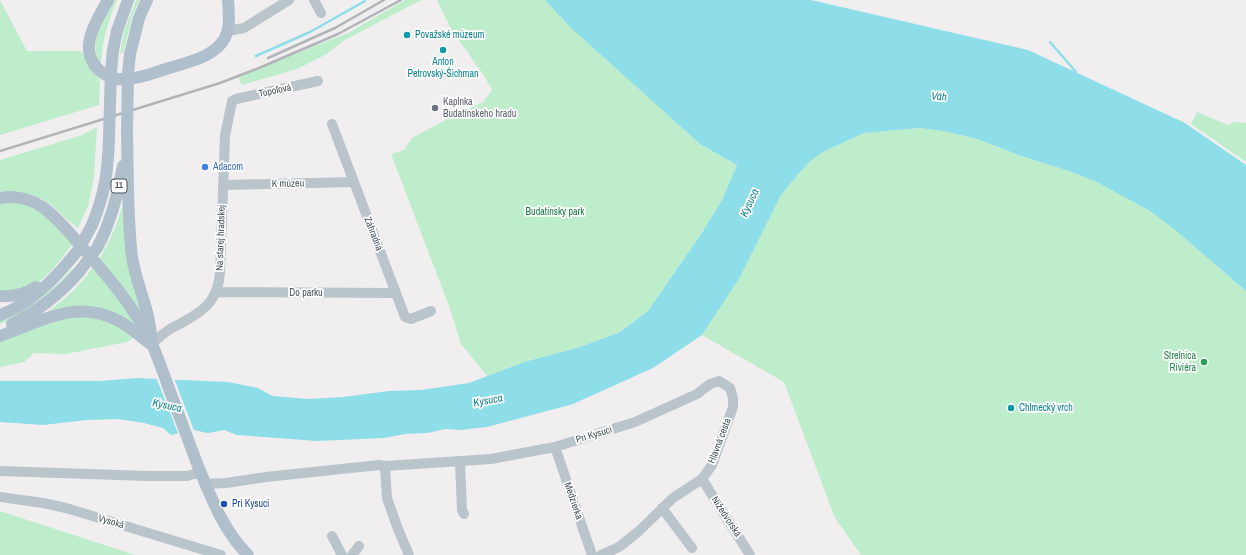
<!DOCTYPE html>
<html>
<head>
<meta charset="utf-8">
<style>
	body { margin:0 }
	canvas { display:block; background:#f1eeef }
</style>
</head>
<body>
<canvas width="1246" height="555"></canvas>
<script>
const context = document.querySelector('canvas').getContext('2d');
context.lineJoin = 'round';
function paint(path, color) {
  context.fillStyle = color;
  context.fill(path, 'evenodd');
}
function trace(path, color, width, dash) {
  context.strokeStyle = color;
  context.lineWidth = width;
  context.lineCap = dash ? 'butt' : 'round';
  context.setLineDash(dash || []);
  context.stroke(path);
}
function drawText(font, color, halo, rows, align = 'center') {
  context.font = font + ' "Archivo Narrow",sans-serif';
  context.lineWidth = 3.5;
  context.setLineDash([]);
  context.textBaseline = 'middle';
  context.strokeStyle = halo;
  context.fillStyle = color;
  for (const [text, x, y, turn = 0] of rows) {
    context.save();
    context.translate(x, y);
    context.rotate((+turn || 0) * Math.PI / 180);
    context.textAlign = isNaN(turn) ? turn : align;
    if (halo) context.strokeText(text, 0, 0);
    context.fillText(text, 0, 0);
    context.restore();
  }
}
paint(new Path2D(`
	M 0,0 L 27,51 L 81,51 L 100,81 L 99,105 L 0,135 Z
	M 114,0 L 117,0 C 108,21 102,41 101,64 C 87,43 103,20 114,0 Z
	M 136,0 L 140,0 L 133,14 L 123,53 L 120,53 L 124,31 Z
	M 405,0 L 421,0 L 343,41 L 327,54 L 297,69 L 242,85 L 238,76 L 348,33 Z
	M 437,0 L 545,0 L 570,27 L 700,144 L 737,165 L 722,200 L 703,231 L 648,311 L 620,332 L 580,347 L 524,362 L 487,376 L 461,344 L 449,306 L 391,154 L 404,150 L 412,138 L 455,115 L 483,102 L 492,90 L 483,74 L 451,29 Z
	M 1197,112 L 1228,125 L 1234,122 L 1246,123 L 1246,162 L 1191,124 Z
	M 97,127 L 94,178 L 88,206 L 78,228 C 70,223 64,216 57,210 C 41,195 21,189 0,192 L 0,160 L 82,135 Z
	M 920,128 L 943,131 L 976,139 L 1021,156 L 1069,171 L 1095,181 L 1150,211 L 1175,230 L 1246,291 L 1246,555 L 861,555 L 835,518 L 784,382 L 702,335 L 739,279 L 781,195 L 808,163 L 823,152 L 864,133 Z
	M 13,202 L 30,206 L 44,214 L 73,243 C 63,257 45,282 28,288 C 20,291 9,291 0,293 L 0,203 Z
	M 123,205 L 148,324 L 99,259 C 110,242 117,224 123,205 Z
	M 93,267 L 117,294 L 140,331 L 121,318 L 46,313 C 64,300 81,285 93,267 Z
	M 72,269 L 74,269 C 63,287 21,317 0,324 L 0,321 L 36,302 L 59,283 Z
	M 76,315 L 110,321 L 135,337 L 127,342 L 66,354 L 34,353 L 24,362 L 0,367 L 0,339 Z
	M 0,511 L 135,555 L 0,555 Z`), '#beedcc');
paint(new Path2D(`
	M 545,0 L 811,0 L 1028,50 L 1185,123 L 1246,165 L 1246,291 L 1175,230 L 1150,211 L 1095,181 L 1069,171 L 1021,156 L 977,139 L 943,131 L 920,128 L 864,133 L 823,152 L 808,163 L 796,177 L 781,195 L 739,279 L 702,335 L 653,368 L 573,404 L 487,427 L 460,430 L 445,429 L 428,433 L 405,434 L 384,438 L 317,441 L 237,435 L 224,430 L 208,433 L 193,430 L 171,435 L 163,428 L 144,423 L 118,419 L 87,420 L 43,425 L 0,422 L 0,381 L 100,381 L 136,378 L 228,382 L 258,388 L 272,396 L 309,399 L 343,397 L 389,391 L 421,390 L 469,383 L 524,362 L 580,347 L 620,332 L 648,311 L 703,231 L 722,200 L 737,165 L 700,144 L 570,27 Z`), '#8ddee8');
paint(new Path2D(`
	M 156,377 L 174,378 L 195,433 L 179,436 Z`), '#f1eeef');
trace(new Path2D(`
	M 1050,42 L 1076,72
	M 256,56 L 310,32 L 365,1`), '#8ddee8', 2.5);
trace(new Path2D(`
	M 314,0 L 321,13
	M 227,31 L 244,28 L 289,0
	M 332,124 L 405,317 L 411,319 L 431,311
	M 223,185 L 354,182
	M 216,292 L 396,293
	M 152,344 C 156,340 161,335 166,332 C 172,327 179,325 185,321 C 207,309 218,298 220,273 L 225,136 L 232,101 L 236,99 L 318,81
	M 555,447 L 592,555
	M 460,462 L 462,510 L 464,514
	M 385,466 L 387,498 L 398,529 L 409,555
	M 0,471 L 147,476 L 187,476 L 201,472
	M 702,479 L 750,555
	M 205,484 L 226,483 L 266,477 L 379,465 L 385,466 L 491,459 L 555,447 L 635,422 L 697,394 L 710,384 L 719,381 L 730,388 L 733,398 L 733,407 L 712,465 L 702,479 L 673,498 L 639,531 L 619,547 L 601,555
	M 0,497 L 43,503 L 66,508 L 221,555
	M 662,508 L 692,548
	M 332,536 L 342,555
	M 352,555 L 359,546`), '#bac4cb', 10);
trace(new Path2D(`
	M 108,0 C 97,20 77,48 98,69 C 104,75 113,80 122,79 C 138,79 154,73 169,68 C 188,62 211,58 223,41 C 231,30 229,13 228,0
	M 113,50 L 117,31 L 128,0
	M 130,54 L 139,18 L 147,0
	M 127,131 C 128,172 127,215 132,257 C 136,284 150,310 151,337
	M 0,198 C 35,192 54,215 75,239 C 104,272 133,304 152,344 C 158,358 163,372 168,386 C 178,413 188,439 198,466 C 211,497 223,530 248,555
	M 92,225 C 105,194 108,171 109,137
	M 102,238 C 113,214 118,191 123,166
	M 0,296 C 13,297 25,294 36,287
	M 0,315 C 28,305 50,284 69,261
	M 12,324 C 38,311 60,294 79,272
	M 0,336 C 40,322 77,298 119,321 C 130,327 139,335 149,343`), '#afc0cc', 12);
trace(new Path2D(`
	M 268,58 L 335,28 L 384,0
	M 0,151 L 220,83 L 259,68 L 338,34 L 401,0`), '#b1b4b8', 2.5);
trace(new Path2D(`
	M 127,131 L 128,73 L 130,54
	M 109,137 L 111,71 L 113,50
	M 69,261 L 79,249 L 92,225
	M 79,272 L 97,248 L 102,238`), '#afc0cc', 12);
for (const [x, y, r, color] of [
	[407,35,4,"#0f9aa8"],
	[443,50,4,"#0f9aa8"],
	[435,108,4,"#6b7280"],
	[205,167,4,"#3f7fe0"],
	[1204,362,4,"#2e9e5b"],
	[1011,408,4,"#0f9aa8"],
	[224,504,4,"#1a4fb4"]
]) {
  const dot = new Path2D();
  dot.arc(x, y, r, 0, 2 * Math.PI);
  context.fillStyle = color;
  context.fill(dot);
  trace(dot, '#fff', 1.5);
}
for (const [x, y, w] of [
	[119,186,16]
]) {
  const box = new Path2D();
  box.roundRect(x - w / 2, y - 7, w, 14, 3);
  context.fillStyle = '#fff';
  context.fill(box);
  trace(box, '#47535b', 1);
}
drawText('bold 9px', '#47535b', null, [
	["11",119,186]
]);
drawText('10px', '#0d838f', '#fff', [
	["Považské múzeum",415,35],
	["Anton",443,62,"center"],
	["Petrovský-Šichman",443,74,"center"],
	["Chlmecký vrch",1019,408]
], 'left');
drawText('10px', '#47535b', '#fff', [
	["Topoľová",275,91,-12],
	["K múzeu",288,184,-1],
	["Záhradná",373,234,69],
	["Na starej hradskej",221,238,-88],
	["Do parku",306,293],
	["Pri Kysuci",594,435,-17],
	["Hlavná cesta",720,441,-69],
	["Medzierka",573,501,71],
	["Nižedvorská",726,517,57],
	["Vysoká",111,522,17]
]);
drawText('10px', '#5b616d', '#fff', [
	["Kaplnka",443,102],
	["Budatínskeho hradu",443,114]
], 'left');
drawText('10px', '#366cbe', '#fff', [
	["Adacom",213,167]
], 'left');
drawText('10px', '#1a7a41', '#fff', [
	["Budatínsky park",555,212]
]);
drawText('10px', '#27864d', '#fff', [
	["Strelnica",1196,356],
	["Riviéra",1196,368]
], 'right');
drawText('10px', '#164399', '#fff', [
	["Pri Kysuci",232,504]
], 'left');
drawText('italic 11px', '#117f8e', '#fff', [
	["Váh",939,97,5],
	["Kysuca",750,203,-65],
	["Kysuca",488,401,-11],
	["Kysuca",167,406,12]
]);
</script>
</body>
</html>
